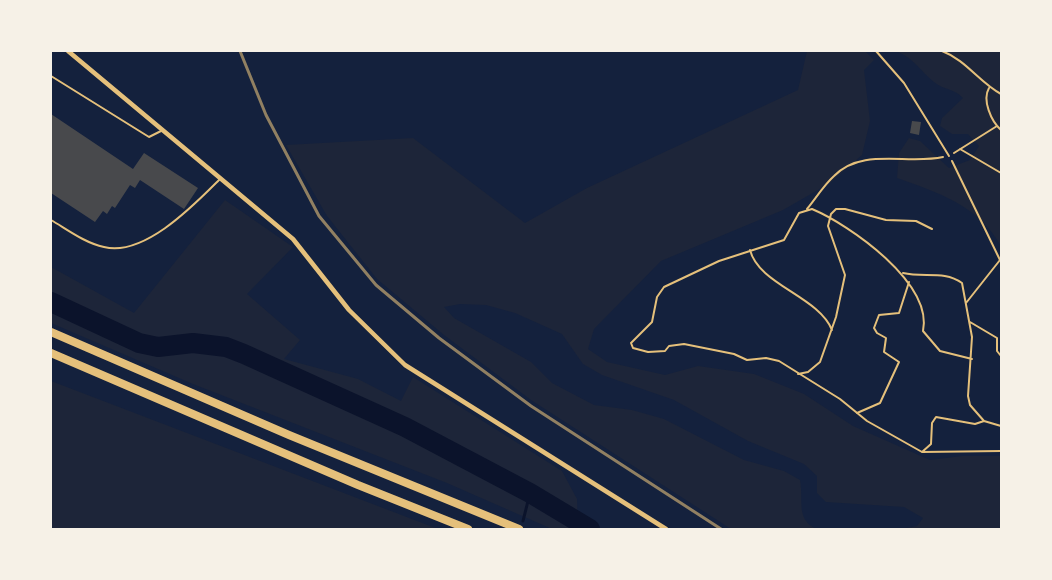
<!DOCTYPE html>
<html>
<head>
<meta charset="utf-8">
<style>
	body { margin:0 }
	#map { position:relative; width:1052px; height:580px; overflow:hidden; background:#14213d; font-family:"Alegreya Sans",sans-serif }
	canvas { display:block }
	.frame { position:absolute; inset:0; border:52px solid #f6f1e7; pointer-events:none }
</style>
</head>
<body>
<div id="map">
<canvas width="1052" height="580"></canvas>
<div class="frame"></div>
</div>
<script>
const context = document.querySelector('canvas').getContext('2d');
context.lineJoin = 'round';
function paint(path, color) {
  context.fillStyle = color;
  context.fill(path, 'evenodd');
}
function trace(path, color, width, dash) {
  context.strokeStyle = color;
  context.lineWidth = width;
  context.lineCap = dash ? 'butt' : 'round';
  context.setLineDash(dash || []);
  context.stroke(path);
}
paint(new Path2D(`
	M 807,51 L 865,51 L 874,60 L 864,70 L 870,121 L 862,155 L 830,183 L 783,210 L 661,261 L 594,329 L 588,349 L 607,362 L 665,375 L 698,366 L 754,374 L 804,394 L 853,426 L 930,460 L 962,456 L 1001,456 L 1001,529 L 901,529 L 917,526 L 923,518 L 904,507 L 826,502 L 817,493 L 817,476 L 804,464 L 748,441 L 674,400 L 602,375 L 583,364 L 562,334 L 515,313 L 486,305 L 460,304 L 444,307 L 454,318 L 531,362 L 552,383 L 594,405 L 632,410 L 664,419 L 744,460 L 784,471 L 800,480 C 804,500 795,520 817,529 L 731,529 L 531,400 L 444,335 L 377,279 L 327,216 L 286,145 L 413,138 L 525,223 L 587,188 L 798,90 Z
	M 896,51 L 1001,51 L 1001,246 C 978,205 939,193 897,178 L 899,153 L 909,138 L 920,141 L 949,168 L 970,160 L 979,146 L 968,134 L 952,134 L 940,126 L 942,118 L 963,98 C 954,88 943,90 934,82 C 919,70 915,59 896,51 Z
	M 225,200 L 293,247 L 247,294 L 300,340 L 284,359 L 358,379 L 401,401 L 413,377 L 562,471 L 577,499 L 578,529 L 552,529 L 447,483 L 193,384 L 51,323 L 51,267 L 134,313 Z
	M 51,381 L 438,529 L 51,529 Z`), '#1d2539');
trace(new Path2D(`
	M 523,521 L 530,493`), '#0b132b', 3);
trace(new Path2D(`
	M 51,302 L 139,343 L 158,347 L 193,343 L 226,347 L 244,354 L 405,427 L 530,493 L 590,529`), '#0b132b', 20);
paint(new Path2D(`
	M 51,114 L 133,169 L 144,153 L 198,188 L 184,209 L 140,180 L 135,188 L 130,185 L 115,208 L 112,206 L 107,214 L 103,211 L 95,222 L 51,193 Z
	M 912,121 L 921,122 L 919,135 L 910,133 Z`), '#48494c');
trace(new Path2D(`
	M 942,51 C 966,60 979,82 1001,94
	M 989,88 C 982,100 991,121 1001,130
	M 960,149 L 1001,173
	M 954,153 L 997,126
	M 952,161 L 1000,260 L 966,303
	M 807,209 C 816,198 824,185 834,176 C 862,147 907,165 943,157
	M 750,250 C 759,285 818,296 832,330
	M 903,273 C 924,278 944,270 962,283 L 972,337 L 968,396 L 970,405 L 984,421 L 975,424 L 936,417 L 932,423 L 931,444 L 922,452
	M 970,322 L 997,338 L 997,351 L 1001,356
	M 972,359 L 940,351 L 923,331 C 933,283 850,225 812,209 L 799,213 L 784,240 L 719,261 L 664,287 L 657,297 L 652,322 L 631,343 L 633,348 L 648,352 L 665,351 L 669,346 L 684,344 L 734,354 L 747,360 L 766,358 L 779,361 L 840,399 L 867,421 L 922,452 L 1001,451
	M 798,374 L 808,372 L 820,362 L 836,317 L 845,275 L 828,226 L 831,214 L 836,209 L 845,209 L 886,220 L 916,221 L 932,229
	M 857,413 L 880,403 L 899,362 L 884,352 L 886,338 L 877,333 L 874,328 L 879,315 L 899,313 L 909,282
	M 984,421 L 1001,426`), '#e5c07b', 2);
trace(new Path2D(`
	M 876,51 L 904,83 L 949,156
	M 51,76 L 149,137 L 161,131
	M 51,220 C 68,230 85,243 104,247 C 144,257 194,205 219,180`), '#e5c07b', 2);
trace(new Path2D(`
	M 68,51 L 293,239 L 349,310 L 405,365 L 666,529`), '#e5c07b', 4.5);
trace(new Path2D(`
	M 51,332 L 289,435 L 519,529
	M 51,353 L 358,485 L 468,529`), '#e5c07b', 8);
trace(new Path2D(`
	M 240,51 L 266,115 L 319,216 L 376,285 L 439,338 L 531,406 L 721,529`), '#918062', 3);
</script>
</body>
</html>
